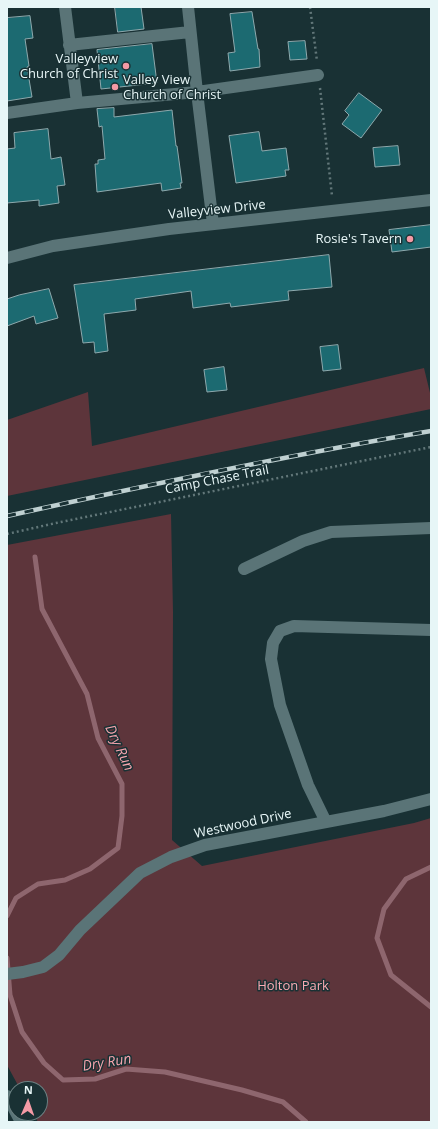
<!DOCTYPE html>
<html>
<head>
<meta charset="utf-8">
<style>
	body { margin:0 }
	#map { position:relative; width:438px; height:1129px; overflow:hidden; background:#193134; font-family:"Open Sans",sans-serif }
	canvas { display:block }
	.frame { position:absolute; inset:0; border:8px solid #e7f6f7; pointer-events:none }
	.north { position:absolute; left:8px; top:1081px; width:40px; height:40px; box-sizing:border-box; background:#193134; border:1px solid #6b8082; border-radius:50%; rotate:2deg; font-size:11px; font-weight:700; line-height:16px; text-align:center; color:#e7f6f7 }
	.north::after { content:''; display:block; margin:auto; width:14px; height:18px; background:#f49aa5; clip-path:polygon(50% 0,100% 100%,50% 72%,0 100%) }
</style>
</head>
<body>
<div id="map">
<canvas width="438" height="1129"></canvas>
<div class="frame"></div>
<div class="north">N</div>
</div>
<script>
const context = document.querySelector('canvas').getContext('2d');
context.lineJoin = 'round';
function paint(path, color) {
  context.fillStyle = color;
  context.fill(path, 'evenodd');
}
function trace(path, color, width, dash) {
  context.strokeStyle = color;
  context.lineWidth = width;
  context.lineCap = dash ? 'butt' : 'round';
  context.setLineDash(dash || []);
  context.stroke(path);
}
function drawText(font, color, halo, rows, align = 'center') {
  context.font = font + ' "Open Sans",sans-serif';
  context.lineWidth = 3;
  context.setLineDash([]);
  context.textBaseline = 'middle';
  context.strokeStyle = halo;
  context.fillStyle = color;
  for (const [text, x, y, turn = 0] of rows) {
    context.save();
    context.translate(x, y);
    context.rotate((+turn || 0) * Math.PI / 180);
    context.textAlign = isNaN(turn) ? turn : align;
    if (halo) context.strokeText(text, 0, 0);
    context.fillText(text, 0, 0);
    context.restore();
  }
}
paint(new Path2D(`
	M 424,368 L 431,397 L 431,409 L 7,496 L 7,420 L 88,392 L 92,446 Z
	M 171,514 L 173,612 L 172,840 L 202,866 L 414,823 L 431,818 L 431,1122 L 38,1122 L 33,1113 L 40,1113 L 40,1089 L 20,1089 L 7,1065 L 7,545 Z`), '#5d353b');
trace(new Path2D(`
	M 431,867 L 406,879 L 384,909 L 377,938 L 391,975 L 431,1007
	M 7,916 L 16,898 L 38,884 L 65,880 L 90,869 L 118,848 L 122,816 L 122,784 L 98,738 L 87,694 L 42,609 L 35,557
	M 7,958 L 10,995 L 22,1032 L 44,1063 L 63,1080 L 95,1079 L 126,1069 L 165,1072 L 242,1090 L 283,1102 L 306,1122`), '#8e666e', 5);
const building = new Path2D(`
	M 115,7 L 141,7 L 144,29 L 118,32 Z
	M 252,12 L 258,49 L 259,49 L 260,67 L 230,71 L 228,53 L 235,52 L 230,14 Z
	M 30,16 L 33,38 L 25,39 L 29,66 L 27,67 L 32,97 L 7,101 L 7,18 Z
	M 305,41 L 307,59 L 290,60 L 288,42 Z
	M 152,44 L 157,83 L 101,89 L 97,50 Z
	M 359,93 L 382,110 L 361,138 L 342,124 L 349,115 L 345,111 Z
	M 114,108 L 114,117 L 172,110 L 176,146 L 177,146 L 182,183 L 180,183 L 181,188 L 162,191 L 161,183 L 97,192 L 95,164 L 98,164 L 98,160 L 105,159 L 102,126 L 99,127 L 97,109 Z
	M 48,129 L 51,159 L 61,157 L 65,185 L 57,186 L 59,203 L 39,206 L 39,200 L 7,203 L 7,149 L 15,148 L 14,133 Z
	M 259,132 L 262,151 L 286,148 L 289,170 L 285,170 L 286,176 L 236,183 L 229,136 Z
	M 398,146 L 400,165 L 375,167 L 373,148 Z
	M 431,225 L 431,247 L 392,252 L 389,230 Z
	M 329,255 L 332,287 L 288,291 L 289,300 L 231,307 L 230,303 L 193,308 L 191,291 L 135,299 L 136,310 L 104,314 L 108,351 L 95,353 L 94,342 L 83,343 L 74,285 Z
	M 49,289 L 58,318 L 36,324 L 34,316 L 7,326 L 7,299 L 19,295 Z
	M 338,345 L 341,369 L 323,371 L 320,347 Z
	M 224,367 L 227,390 L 207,392 L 204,370 Z`);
paint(building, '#1c6a71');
trace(building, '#8ea9ad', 1);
trace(new Path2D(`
	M 310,7 L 317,61
	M 320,88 L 332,196
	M 7,534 L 56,523 L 431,447`), '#627779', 2.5, [2, 3]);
trace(new Path2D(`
	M 65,7 L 77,103
	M 188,7 L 197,92 L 213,224
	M 69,45 L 190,32
	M 7,113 L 77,103 L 197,92 L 318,75
	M 7,258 L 53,246 L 169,229 L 431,200
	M 244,569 L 303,541 L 331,532 L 431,528
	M 326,822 L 308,785 L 280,705 L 271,659 L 273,643 L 280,631 L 294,626 L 431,630
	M 7,974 L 23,972 L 43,967 L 59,955 L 80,930 L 140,873 L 171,857 L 205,845 L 384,811 L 431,799
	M 7,1096 L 21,1122`), '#5a7477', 12);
const rail = new Path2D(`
	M 7,516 C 148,485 289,455 431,431`);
trace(rail, '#bfd0d1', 4.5);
trace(rail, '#193134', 3, [9]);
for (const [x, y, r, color] of [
	[126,66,4,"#f49aa5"],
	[115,87,4,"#f49aa5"],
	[410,239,4,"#f49aa5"]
]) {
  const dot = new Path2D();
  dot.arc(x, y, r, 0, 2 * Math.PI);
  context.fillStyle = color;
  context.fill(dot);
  trace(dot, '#193134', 1.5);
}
drawText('13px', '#e7f6f7', '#193134', [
	["Valleyview",118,59],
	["Church of Christ",118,74],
	["Valley View",123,80,"left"],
	["Church of Christ",123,95,"left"],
	["Rosie's Tavern",402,239]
], 'right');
drawText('13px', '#e7f6f7', '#193134', [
	["Valleyview Drive",217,210,-6],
	["Camp Chase Trail",217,480,-11],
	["Westwood Drive",243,824,-12]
]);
drawText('13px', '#fcaab3', '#193134', [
	["Holton Park",293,986]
]);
drawText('italic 14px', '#f6a5ae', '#193134', [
	["Dry Run",119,748,65],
	["Dry Run",107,1063,-9]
]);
</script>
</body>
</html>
